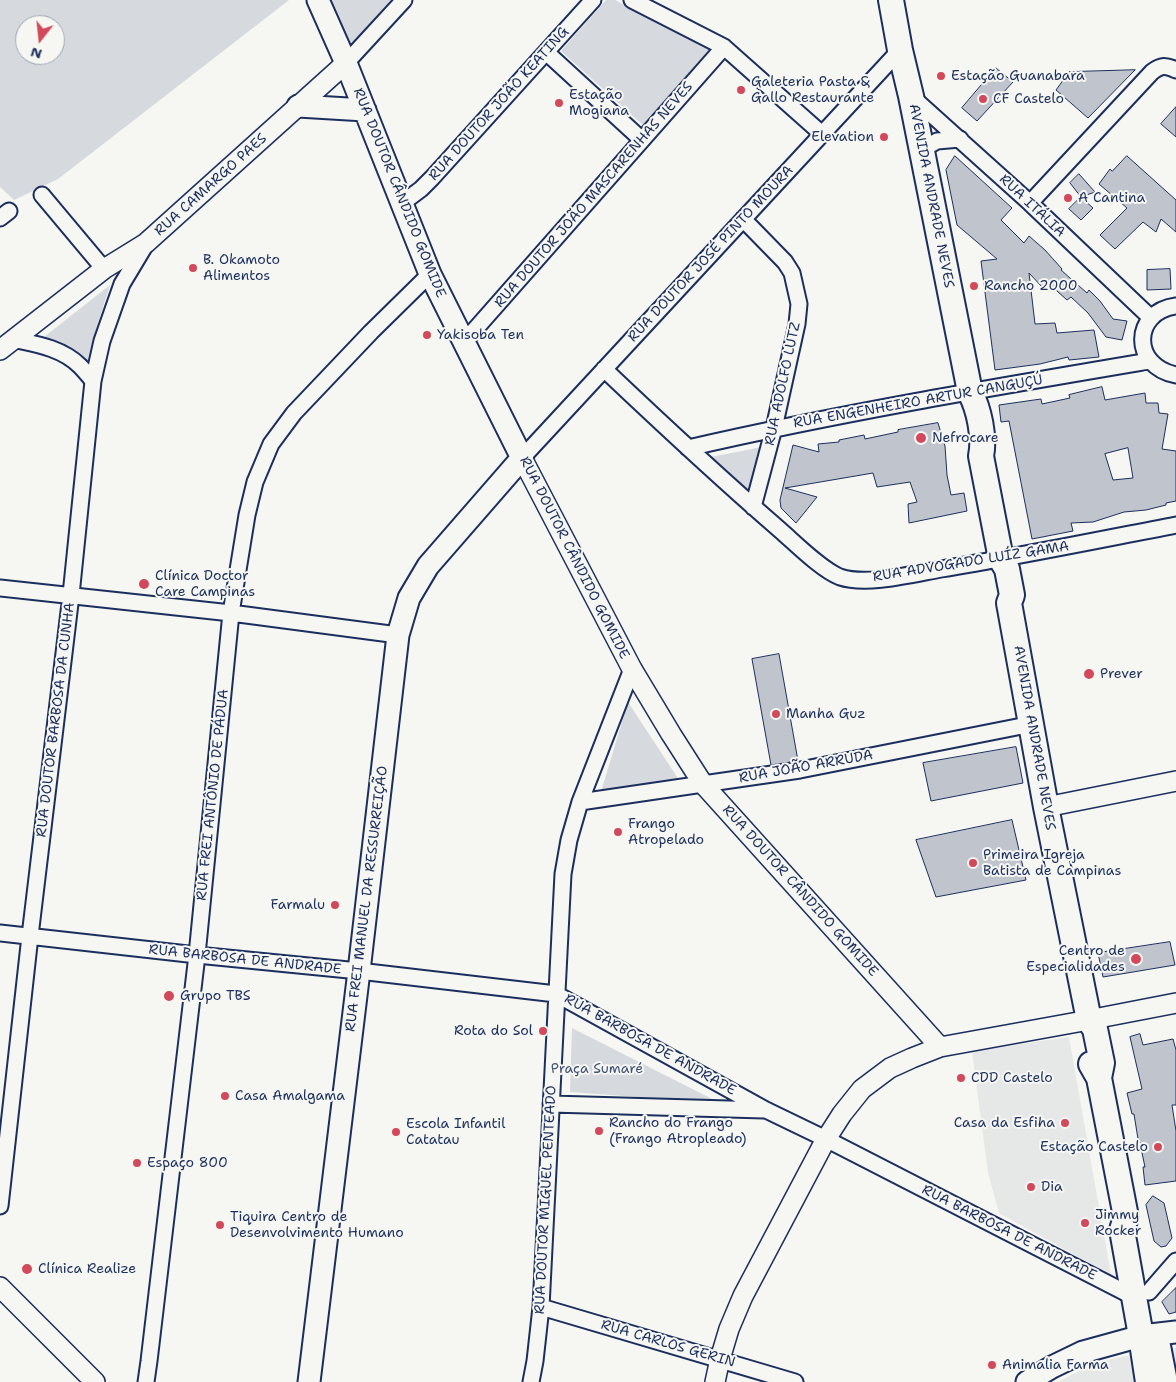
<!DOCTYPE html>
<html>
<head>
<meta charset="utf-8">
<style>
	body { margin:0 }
	#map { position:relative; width:1176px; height:1382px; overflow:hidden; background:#f6f6f2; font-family:"Shantell Sans",sans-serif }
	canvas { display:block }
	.north { position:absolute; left:15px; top:15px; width:50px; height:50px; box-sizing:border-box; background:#f6f6f2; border:1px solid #9ea6b7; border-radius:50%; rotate:196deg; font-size:14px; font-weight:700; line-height:20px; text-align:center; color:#1b2f5e }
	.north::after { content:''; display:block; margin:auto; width:18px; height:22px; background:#d1495b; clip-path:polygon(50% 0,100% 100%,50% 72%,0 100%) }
</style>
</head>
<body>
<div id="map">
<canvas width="1176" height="1382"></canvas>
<div class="north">N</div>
</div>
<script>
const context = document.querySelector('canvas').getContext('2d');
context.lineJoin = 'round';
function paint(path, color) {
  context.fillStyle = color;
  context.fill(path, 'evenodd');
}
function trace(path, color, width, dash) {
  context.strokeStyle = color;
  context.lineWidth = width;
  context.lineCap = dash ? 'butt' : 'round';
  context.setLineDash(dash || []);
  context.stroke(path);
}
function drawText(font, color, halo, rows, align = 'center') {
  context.font = font + ' "Shantell Sans",sans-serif';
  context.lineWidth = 4;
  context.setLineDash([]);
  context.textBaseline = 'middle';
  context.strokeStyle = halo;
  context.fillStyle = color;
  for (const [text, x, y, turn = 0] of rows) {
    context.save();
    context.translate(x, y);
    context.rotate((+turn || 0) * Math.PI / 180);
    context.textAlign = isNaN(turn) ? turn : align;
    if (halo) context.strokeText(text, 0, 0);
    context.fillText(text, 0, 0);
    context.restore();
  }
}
paint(new Path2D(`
	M 1069,1037 L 1111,1275 L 999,1213 L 988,1173 L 972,1051 Z
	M 1161,1348 L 1176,1348 L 1176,1382 L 1058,1382 L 1095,1363 Z`), '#e6e7e7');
paint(new Path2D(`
	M 0,0 L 289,0 L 58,179 L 14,200 L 0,187 ZM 25,25 L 55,25 L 55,55 L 25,55 Z
	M 326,0 L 395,0 L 345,56 Z
	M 606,0 L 615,0 L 712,50 L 644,126 L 561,51 Z
	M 110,285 L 97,326 L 89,362 L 68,346 L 44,337 Z
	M 762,447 L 748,491 L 711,457 Z
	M 628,702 L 679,780 L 600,795 Z
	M 572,1028 L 720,1103 L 570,1092 Z`), '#d6d9dd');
const building = new Path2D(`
	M 996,68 L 1013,82 L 977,121 L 962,108 Z
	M 1135,70 L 1088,118 L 1056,90 L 1069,72 Z
	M 1176,107 L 1176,137 L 1161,124 Z
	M 955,156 L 1012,208 L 1001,220 L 1024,243 L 1029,236 L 1045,250 L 1062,269 L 1061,270 L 1087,293 L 1089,290 L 1100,301 L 1113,319 L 1127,321 L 1122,340 L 1106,337 L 1088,313 L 1071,297 L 1067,300 L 1048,283 L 1043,288 L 1029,273 L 1035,324 L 1055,323 L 1057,333 L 1094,330 L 1099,357 L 1069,360 L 1068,357 L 1040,364 L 995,370 L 981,261 L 997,259 L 957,225 L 946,170 Z
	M 1127,156 L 1176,200 L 1176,232 L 1161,219 L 1156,232 L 1143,222 L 1115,249 L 1100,235 L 1127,208 L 1099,184 L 1110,169 L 1112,171 Z
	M 1079,174 L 1095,192 L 1081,197 L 1070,183 Z
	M 1081,197 L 1093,208 L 1081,220 L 1069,209 Z
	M 1170,269 L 1171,289 L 1147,290 L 1147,270 Z
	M 1102,387 L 1105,400 L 1145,393 L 1146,403 L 1158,403 L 1159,413 L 1168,414 L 1162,449 L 1176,451 L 1176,501 L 1166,503 L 1166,505 L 1146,510 L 1124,512 L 1093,522 L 1071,523 L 1073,531 L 1032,539 L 1009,421 L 1001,422 L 999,405 L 1041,399 L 1042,404 L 1070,398 L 1069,395 ZM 1128,448 L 1133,478 L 1113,480 L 1105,454 Z
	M 938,423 L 945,446 L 947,475 L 951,495 L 964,493 L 967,511 L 909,523 L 908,504 L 917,502 L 910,482 L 877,487 L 873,473 L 785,488 L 817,497 L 796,523 L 781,508 L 780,500 L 793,445 L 819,452 L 818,444 L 839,442 L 839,440 L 864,435 L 865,439 L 898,432 L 898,430 Z
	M 779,654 L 798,761 L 771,765 L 752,659 Z
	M 1016,747 L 1023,783 L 931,801 L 923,763 Z
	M 1012,820 L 1026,880 L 936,897 L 916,840 Z
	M 1170,942 L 1175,965 L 1103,977 L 1098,953 Z
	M 1140,1034 L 1143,1045 L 1173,1039 L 1176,1050 L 1176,1105 L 1172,1105 L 1176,1131 L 1176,1181 L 1145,1185 L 1143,1167 L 1145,1167 L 1139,1139 L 1138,1139 L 1134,1114 L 1132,1114 L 1127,1093 L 1142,1089 L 1130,1037 Z
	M 1153,1196 L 1164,1203 L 1172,1238 L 1166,1246 L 1161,1247 L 1154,1241 L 1146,1205 Z
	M 1176,1288 L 1176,1312 L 1169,1314 L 1162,1302 Z`);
paint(building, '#c0c4cd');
trace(building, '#1b2f5e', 1);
const minor = new Path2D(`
	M 632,0 L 724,47 L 822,134
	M 546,52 L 642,140
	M 346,63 L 404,0
	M 911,96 L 1030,203 L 1151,318
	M 921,150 L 937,141 L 960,139
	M 42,195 L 104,269
	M 1030,203 L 1152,72 C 1161,65 1166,65 1176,70
	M 401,204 L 421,189 L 432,178 L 593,0
	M 0,218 L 9,211
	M 743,219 L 785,262 L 792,273 L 799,304 L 797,324 L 774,428 L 753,507
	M 1176,306 C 1132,312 1131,366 1176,375
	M 12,339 C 36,344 62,348 80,366 C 85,371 89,376 93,381
	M 464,342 L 724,47
	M 604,369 C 662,424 720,478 780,530 C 796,544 822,570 840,577 C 867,586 913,574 941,569 C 1020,556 1098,540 1176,525
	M 688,448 C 840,413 995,387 1149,361
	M 522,458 L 900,50
	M 0,588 L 231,613 L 398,635
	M 580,802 L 703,784 L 800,770 L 1032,724
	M 0,933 L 197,955 L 359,971 L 556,994 L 766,1110 L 826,1139 L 1134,1297
	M 551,1104 L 764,1110
	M 0,1206 L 30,936 L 71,595 L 93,381 L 102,341 L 122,284 L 146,244
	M 1149,1292 L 1176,1261
	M 541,1307 L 795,1382
	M 146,1382 L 149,1361 L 197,955 L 231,613 L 247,515 L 255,482 L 271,444 L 294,413 L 371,332 L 430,274
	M 531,1382 L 535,1361 L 541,1307 L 563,874 L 569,840 L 580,802 L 632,669`);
const tertiary = new Path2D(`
	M 0,350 L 104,269 L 146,243 L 346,63
	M 522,458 L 632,669 L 671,734 L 703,784 L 940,1047
	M 1046,807 L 1176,781
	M 0,1287 L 95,1382
	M 715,1382 L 720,1359 L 729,1329 L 743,1296 L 826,1139 L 842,1114 L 862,1089 L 890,1068 L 912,1058 L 940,1047 L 1078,1022 L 1176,1003`);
const secondary = new Path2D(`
	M 298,106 L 365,110
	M 309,1382 L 359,971 L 398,635 L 409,598 L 428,566 L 522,458 L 430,274 L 346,63 L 318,0
	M 1027,1382 L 1052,1367 L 1083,1352 L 1141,1336 L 1176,1332`);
const primary = new Path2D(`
	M 891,0 L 900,50 L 911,96 L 970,392 C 979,409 985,437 981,456 L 1001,559 L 1007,569 L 1012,595 L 1009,603 L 1046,807 L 1089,1020 L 1095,1029 L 1102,1063 L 1099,1078
	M 1091,1064 L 1099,1078 L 1126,1217 L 1122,1230 L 1141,1336 L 1148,1382
	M 1157,1341 L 1165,1382`);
trace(minor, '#1b2f5e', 19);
trace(tertiary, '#1b2f5e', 22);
trace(secondary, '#1b2f5e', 25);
trace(primary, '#1b2f5e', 28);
trace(minor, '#f6f6f2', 15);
trace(tertiary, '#f6f6f2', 19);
trace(secondary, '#f6f6f2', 21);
trace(primary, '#f6f6f2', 24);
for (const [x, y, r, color] of [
	[941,76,5,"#d1495b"],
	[741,90,5,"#d1495b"],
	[983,99,5,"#d1495b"],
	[559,103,5,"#d1495b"],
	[884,137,5,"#d1495b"],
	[1068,198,5,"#d1495b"],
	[193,268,5,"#d1495b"],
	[974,286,5,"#d1495b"],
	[427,335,5,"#d1495b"],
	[921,438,6,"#d1495b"],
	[144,584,6,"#d1495b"],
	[1089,674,6,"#d1495b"],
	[776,714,5,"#d1495b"],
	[618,832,5,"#d1495b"],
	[973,863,5,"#d1495b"],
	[335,905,5,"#d1495b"],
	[1136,959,6,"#d1495b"],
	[169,996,6,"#d1495b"],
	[543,1031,5,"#d1495b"],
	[961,1078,5,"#d1495b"],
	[225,1096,5,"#d1495b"],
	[1065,1123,5,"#d1495b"],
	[599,1131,5,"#d1495b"],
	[396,1132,5,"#d1495b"],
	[1158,1147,5,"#d1495b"],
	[137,1163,5,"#d1495b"],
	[1031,1187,5,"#d1495b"],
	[1085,1223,5,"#d1495b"],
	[220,1225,5,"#d1495b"],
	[27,1269,6,"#d1495b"],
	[992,1365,5,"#d1495b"]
]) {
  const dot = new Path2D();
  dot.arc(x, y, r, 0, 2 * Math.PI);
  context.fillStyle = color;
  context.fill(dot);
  trace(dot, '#f6f6f2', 2);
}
drawText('14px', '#1b2f5e', '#f6f6f2', [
	["Estação Guanabara",951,76],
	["Galeteria Pasta &",751,82],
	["Gallo Restaurante",751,98],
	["Estação",569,95],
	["Mogiana",569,111],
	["CF Castelo",993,99],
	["Elevation",874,137,"right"],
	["A Cantina",1078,198],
	["B. Okamoto",203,260],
	["Alimentos",203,276],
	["Rancho 2000",984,286],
	["Yakisoba Ten",437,335],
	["Nefrocare",932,438],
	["Clínica Doctor",155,576],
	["Care Campinas",155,592],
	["Prever",1100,674],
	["Manha Guz",786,714],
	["Frango",628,824],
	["Atropelado",628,840],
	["Primeira Igreja",983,855],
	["Batista de Campinas",983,871],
	["Farmalu",325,905,"right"],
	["Centro de",1125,951,"right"],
	["Especialidades",1125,967,"right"],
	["Grupo TBS",180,996],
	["Rota do Sol",533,1031,"right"],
	["CDD Castelo",971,1078],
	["Casa Amalgama",235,1096],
	["Rancho do Frango",609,1123],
	["(Frango Atropleado)",609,1139],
	["Casa da Esfiha",1055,1123,"right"],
	["Escola Infantil",406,1124],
	["Catatau",406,1140],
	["Estação Castelo",1148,1147,"right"],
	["Espaço 800",147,1163],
	["Dia",1041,1187],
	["Jimmy",1095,1215],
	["Rocker",1095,1231],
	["Tiquira Centro de",230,1217],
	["Desenvolvimento Humano",230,1233],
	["Clínica Realize",38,1269],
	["Animalia Farma",1002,1365]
], 'left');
drawText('14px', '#1b2f5e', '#f6f6f2', [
	["RUA DOUTOR JOÃO KEATING",499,104,-48],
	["RUA CAMARGO PAES",211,185,-42],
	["RUA DOUTOR CÂNDIDO GOMIDE",399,193,68],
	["RUA DOUTOR JOÃO MASCARENHAS NEVES",594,195,-49],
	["AVENIDA ANDRADE NEVES",931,196,79],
	["RUA ITÁLIA",1032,206,43],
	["RUA DOUTOR JOSÉ PINTO MOURA",711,254,-47],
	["RUA ADOLFO LUTZ",783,384,-78],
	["RUA ENGENHEIRO ARTUR CANGUÇÚ",918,402,-10],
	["RUA DOUTOR CÂNDIDO GOMIDE",574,558,63],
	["RUA ADVOGADO LUÍZ GAMA",971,562,-9],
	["RUA DOUTOR BARBOSA DA CUNHA",56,720,-83],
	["AVENIDA ANDRADE NEVES",1034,738,80],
	["RUA JOÃO ARRUDA",806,767,-10],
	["RUA FREI ANTÔNIO DE PÁDUA",213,795,-84],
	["RUA DOUTOR CÂNDIDO GOMIDE",800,891,48],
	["RUA FREI MANUEL DA RESSURREIÇÃO",367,899,-83],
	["RUA BARBOSA DE ANDRADE",245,960,6],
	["RUA BARBOSA DE ANDRADE",650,1045,29],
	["RUA DOUTOR MIGUEL PENTEADO",546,1200,-87],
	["RUA BARBOSA DE ANDRADE",1009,1233,27],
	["RUA CARLOS GERIN",668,1344,16]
]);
drawText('14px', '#405177', '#f6f6f2', [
	["Praça Sumaré",597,1069]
]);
</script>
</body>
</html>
